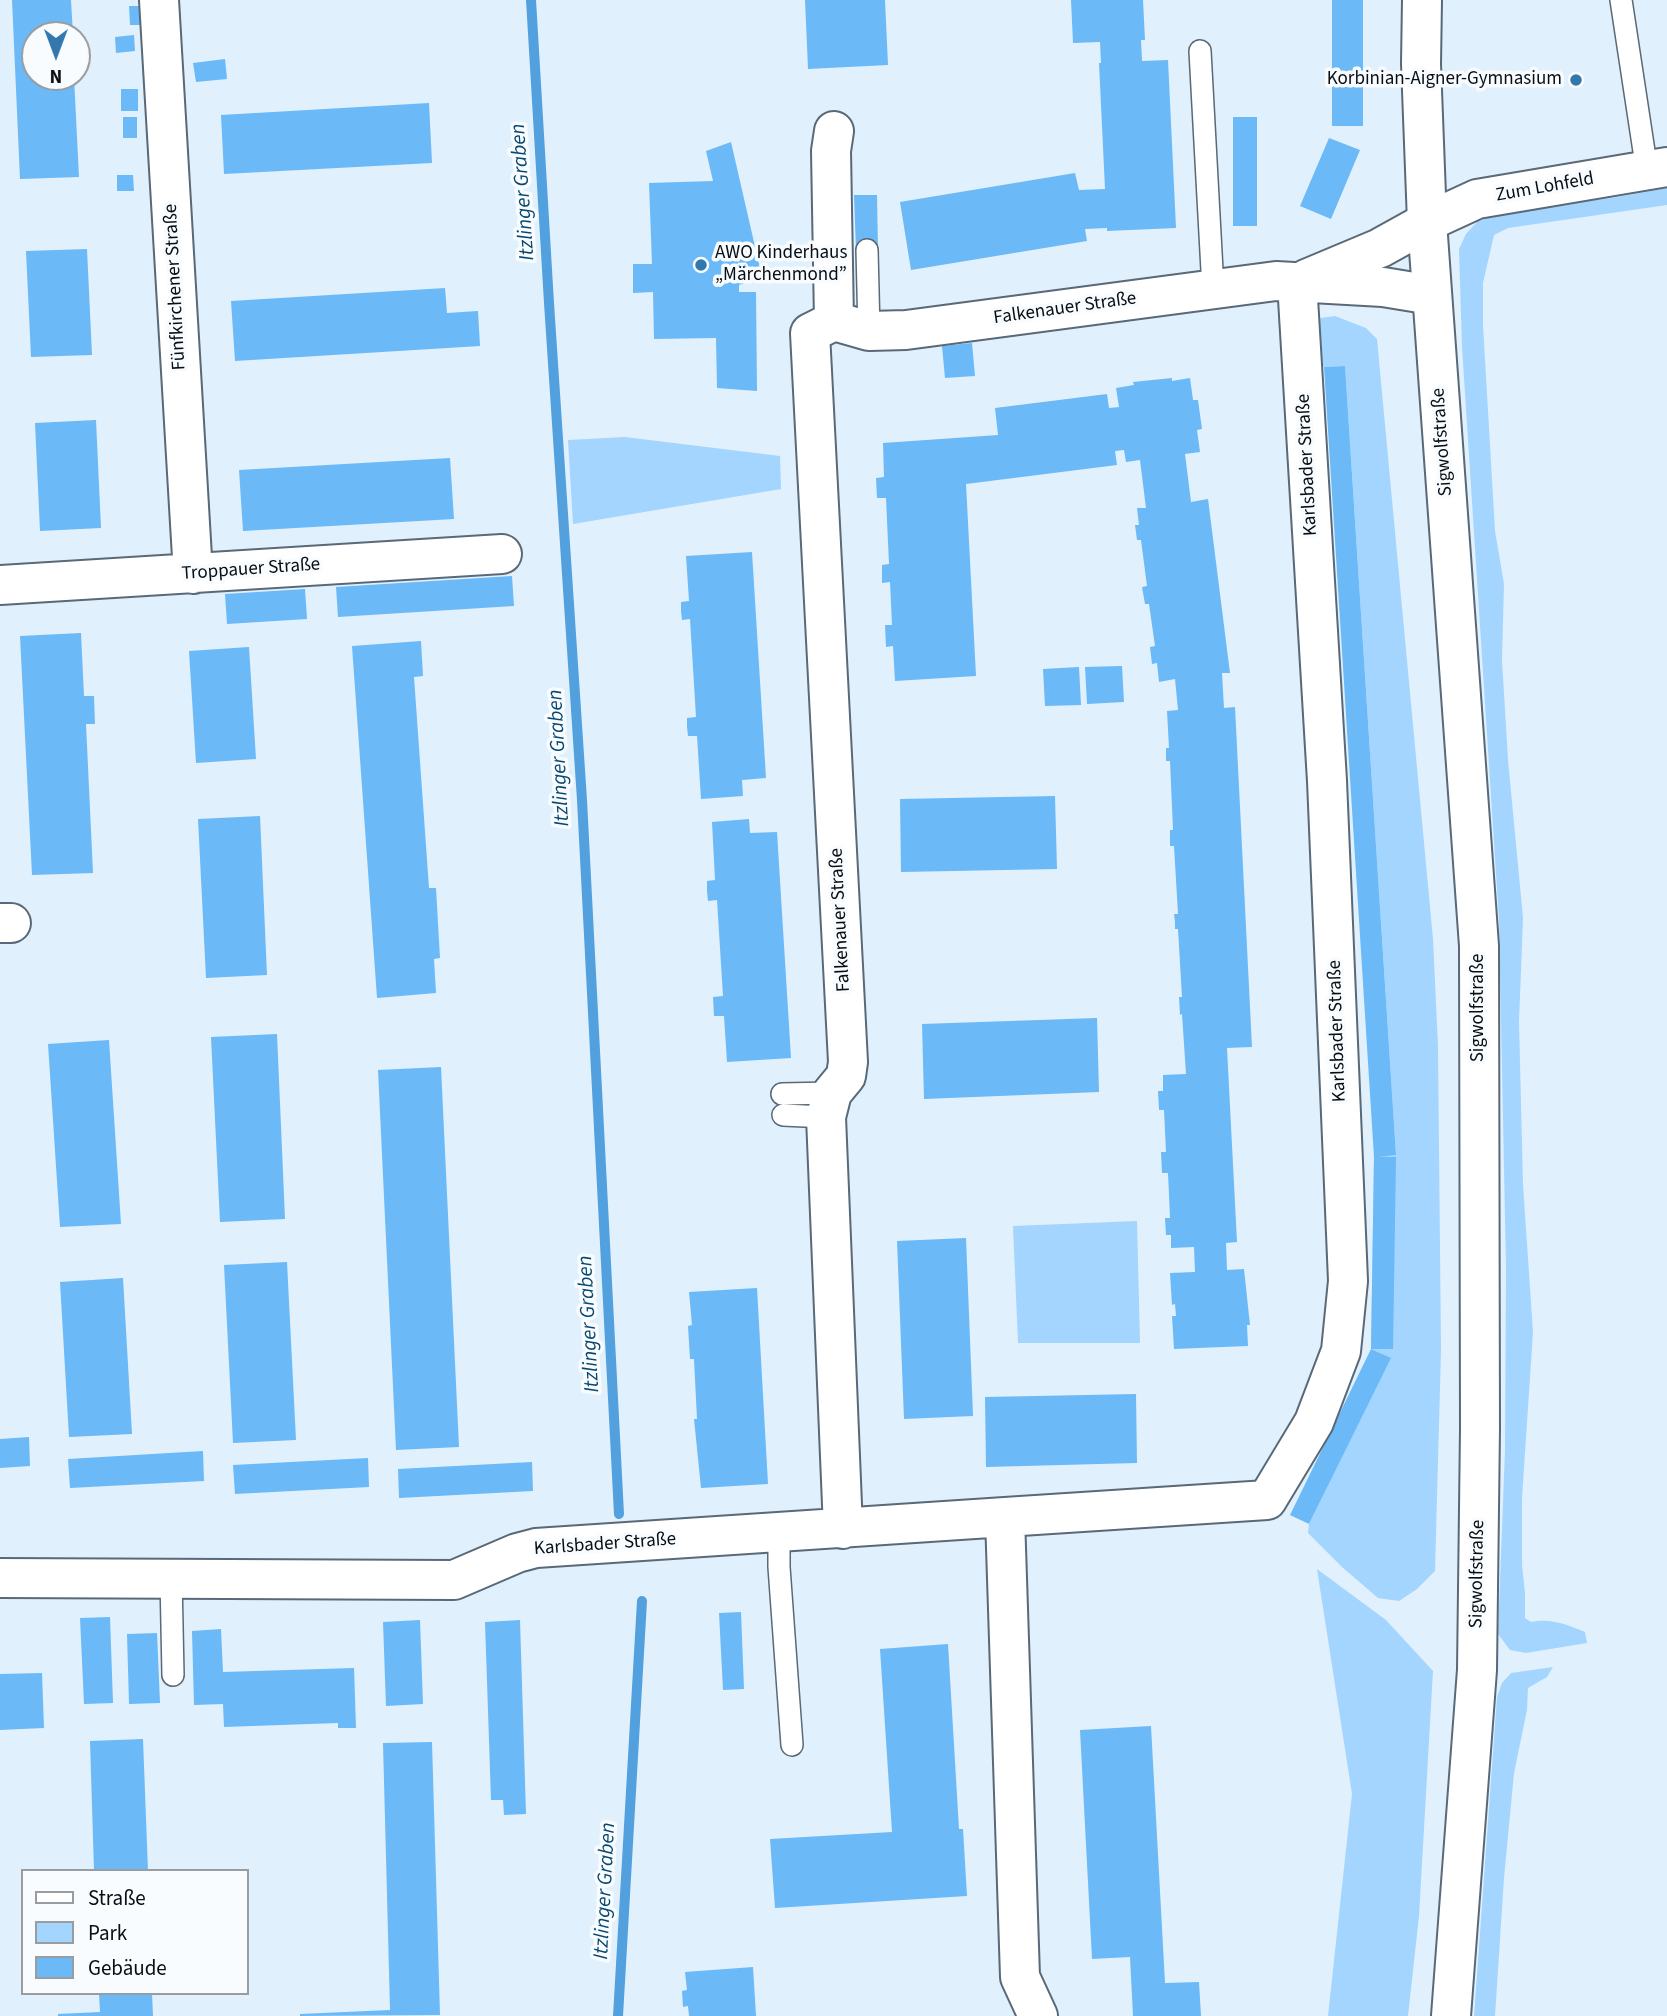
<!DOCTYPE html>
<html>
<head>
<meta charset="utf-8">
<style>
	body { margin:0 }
	#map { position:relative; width:1667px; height:2016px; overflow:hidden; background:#e1f0fd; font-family:"Source Sans 3",sans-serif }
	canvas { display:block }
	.legend { position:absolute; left:21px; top:1869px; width:228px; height:126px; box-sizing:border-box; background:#f8fcff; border:2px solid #989da1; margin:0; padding:9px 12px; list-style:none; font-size:21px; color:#080e13 }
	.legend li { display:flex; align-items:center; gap:14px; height:35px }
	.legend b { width:35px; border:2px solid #989da1 }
	.north { position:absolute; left:21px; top:21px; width:70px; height:70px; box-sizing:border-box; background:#f8fcff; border:2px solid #989da1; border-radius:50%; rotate:180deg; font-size:19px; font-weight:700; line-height:28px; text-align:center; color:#080e13 }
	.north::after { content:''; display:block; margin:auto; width:24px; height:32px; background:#3278ad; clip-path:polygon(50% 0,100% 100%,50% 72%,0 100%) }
</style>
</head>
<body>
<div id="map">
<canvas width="1667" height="2016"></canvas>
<ul class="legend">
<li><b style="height:9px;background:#fff"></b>Straße</li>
<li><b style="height:19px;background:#a4d5fe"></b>Park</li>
<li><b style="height:19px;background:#6bb9f7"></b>Gebäude</li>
</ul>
<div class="north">N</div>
</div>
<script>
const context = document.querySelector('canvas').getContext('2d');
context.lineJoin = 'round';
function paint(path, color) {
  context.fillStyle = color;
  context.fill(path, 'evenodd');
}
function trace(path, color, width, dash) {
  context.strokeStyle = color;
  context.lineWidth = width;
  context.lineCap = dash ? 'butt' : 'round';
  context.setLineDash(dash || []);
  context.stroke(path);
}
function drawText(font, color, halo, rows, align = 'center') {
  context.font = font + ' "Source Sans 3",sans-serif';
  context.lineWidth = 7;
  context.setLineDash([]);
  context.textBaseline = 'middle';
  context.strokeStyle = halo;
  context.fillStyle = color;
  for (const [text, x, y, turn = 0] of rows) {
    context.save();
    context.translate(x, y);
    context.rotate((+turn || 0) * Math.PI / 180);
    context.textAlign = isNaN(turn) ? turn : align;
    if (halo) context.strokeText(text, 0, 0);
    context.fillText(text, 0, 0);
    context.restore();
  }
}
paint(new Path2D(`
	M 1667,188 L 1667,205 L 1508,228 L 1494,235 L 1483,283 L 1483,325 L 1495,531 L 1504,584 L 1502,660 L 1508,760 L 1523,918 L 1519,1022 L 1523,1185 L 1533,1332 L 1522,1498 L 1522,1565 L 1525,1593 L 1525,1618 L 1531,1622 C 1551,1618 1566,1624 1585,1632 L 1587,1643 L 1526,1653 L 1510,1650 L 1498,1634 L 1505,1450 L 1506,1268 L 1499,920 L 1462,347 L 1459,249 L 1466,234 L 1477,222 L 1503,212 L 1612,198 Z
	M 1335,316 L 1366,328 L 1377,339 L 1433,939 L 1438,1046 L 1441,1350 L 1435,1571 L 1417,1589 L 1399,1601 L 1378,1598 L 1342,1567 L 1308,1533 L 1309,1524 L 1390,1358 L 1371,1349 L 1374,1157 L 1396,1155 L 1345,366 L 1324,367 L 1308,348 L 1314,319 Z
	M 625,437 L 780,456 L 781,489 L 573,524 L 568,440 Z
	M 1137,1221 L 1140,1343 L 1018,1343 L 1013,1226 Z
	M 1317,1569 L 1386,1620 L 1433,1671 L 1419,1916 L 1408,2016 L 1328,2016 L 1352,1794 Z
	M 1553,1667 L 1547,1677 L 1528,1688 L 1527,1710 L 1514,1773 L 1504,1878 L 1495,2016 L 1474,2016 L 1497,1697 L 1502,1683 L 1511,1673 Z`), '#a4d5fe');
trace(new Path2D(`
	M 531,0 L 549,303 L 582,800 L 619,1514
	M 618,2016 L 642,1601`), '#52a0dd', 10);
paint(new Path2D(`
	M 12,0 L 71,0 L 73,35 L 35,35 L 35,77 L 74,77 L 79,177 L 20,179 Z
	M 805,0 L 885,0 L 888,65 L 808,69 Z
	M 1071,0 L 1143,0 L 1145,40 L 1141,40 L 1142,61 L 1168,60 L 1176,228 L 1107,231 L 1107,228 L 1085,229 L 1087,241 L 911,270 L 900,202 L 1075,173 L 1079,190 L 1105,189 L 1099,63 L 1101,63 L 1100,42 L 1073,43 Z
	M 1332,0 L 1363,0 L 1363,126 L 1332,126 Z
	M 129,6 L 140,6 L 141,25 L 130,25 Z
	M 134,35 L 135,51 L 116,53 L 115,37 Z
	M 225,59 L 227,79 L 196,82 L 193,63 Z
	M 121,89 L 138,89 L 138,111 L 121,111 Z
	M 429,103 L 432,163 L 224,174 L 221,115 Z
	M 123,117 L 137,117 L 137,138 L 123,138 Z
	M 1233,117 L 1257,117 L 1257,226 L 1233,226 Z
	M 1329,138 L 1360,150 L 1331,219 L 1300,206 Z
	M 731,142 L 762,277 L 739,285 L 739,292 L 756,292 L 757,391 L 717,388 L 716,338 L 654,339 L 653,292 L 633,293 L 633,264 L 652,264 L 649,183 L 713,181 L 706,151 Z
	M 117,175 L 133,175 L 134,191 L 117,191 Z
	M 854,195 L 877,195 L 878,249 L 856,250 Z
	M 87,249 L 92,355 L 31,357 L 26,251 Z
	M 445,288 L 447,313 L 478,311 L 480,346 L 235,361 L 231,301 Z
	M 972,343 L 975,376 L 945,378 L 942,346 Z
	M 1345,366 L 1396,1155 L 1379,1157 L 1396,1157 L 1393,1349 L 1371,1349 L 1374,1157 L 1324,367 Z
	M 1172,378 L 1172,381 L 1190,378 L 1193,400 L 1198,400 L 1202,429 L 1197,430 L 1200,452 L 1185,454 L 1191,502 L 1208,499 L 1230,673 L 1222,673 L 1224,708 L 1235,707 L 1252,1047 L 1227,1048 L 1237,1242 L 1226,1243 L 1227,1270 L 1244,1269 L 1250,1325 L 1247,1325 L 1248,1346 L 1174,1349 L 1172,1316 L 1176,1316 L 1175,1304 L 1172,1305 L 1170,1273 L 1195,1272 L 1194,1247 L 1171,1248 L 1171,1235 L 1166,1235 L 1165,1218 L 1170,1218 L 1168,1173 L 1162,1173 L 1161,1152 L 1166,1152 L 1164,1110 L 1159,1110 L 1158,1091 L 1163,1091 L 1163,1075 L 1186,1074 L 1182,1014 L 1180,1015 L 1179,997 L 1182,997 L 1178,929 L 1175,929 L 1175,922 L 1174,914 L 1178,914 L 1174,846 L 1170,846 L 1170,830 L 1173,830 L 1170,761 L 1166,761 L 1166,748 L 1169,748 L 1167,711 L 1178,710 L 1175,679 L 1159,682 L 1157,663 L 1152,664 L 1150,647 L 1155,646 L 1149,604 L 1145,604 L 1142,587 L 1147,586 L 1141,540 L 1137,540 L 1135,525 L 1139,525 L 1137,508 L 1146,508 L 1140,460 L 1126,462 L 1124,450 L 1115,451 L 1117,465 L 966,484 L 976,676 L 895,681 L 893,646 L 886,647 L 885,625 L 892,625 L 890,582 L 882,583 L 882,565 L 889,564 L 886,498 L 877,498 L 876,478 L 884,477 L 883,443 L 998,435 L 995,408 L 1107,394 L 1109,408 L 1119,407 L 1116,388 L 1134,385 L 1133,382 Z
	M 96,420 L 101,528 L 40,531 L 35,423 Z
	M 450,458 L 454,519 L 243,531 L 239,470 Z
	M 752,552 L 766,778 L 742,780 L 743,796 L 701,799 L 697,736 L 688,736 L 687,727 L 687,718 L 696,717 L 690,619 L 682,620 L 681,611 L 681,602 L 689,601 L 686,556 Z
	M 512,576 L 514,606 L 338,617 L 336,587 Z
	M 305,589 L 307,619 L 227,624 L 225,594 Z
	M 81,633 L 84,696 L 94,696 L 95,724 L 86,724 L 93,873 L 32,875 L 20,636 Z
	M 421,641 L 423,676 L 414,677 L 429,888 L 436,888 L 440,958 L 434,959 L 436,993 L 377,998 L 352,646 Z
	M 249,647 L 256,759 L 196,763 L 189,651 Z
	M 1122,666 L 1124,702 L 1087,704 L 1085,667 Z
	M 1079,667 L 1081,705 L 1045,706 L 1043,669 Z
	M 1055,796 L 1057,869 L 901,872 L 900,799 Z
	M 260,816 L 267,975 L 206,978 L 198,819 Z
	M 749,819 L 750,833 L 777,832 L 791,1058 L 727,1062 L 724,1016 L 714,1016 L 713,997 L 723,996 L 717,900 L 708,901 L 707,891 L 707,881 L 715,880 L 712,822 Z
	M 1097,1018 L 1099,1092 L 924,1099 L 922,1024 Z
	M 277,1034 L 285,1219 L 220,1222 L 211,1037 Z
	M 109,1040 L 121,1224 L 60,1227 L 48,1044 Z
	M 441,1067 L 459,1447 L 396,1450 L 378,1070 Z
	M 966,1238 L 973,1416 L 904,1419 L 897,1241 Z
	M 287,1262 L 296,1440 L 233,1443 L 224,1265 Z
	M 123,1278 L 132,1434 L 69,1437 L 60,1282 Z
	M 757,1288 L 768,1484 L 701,1488 L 694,1419 L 697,1419 L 694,1359 L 690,1359 L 689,1343 L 688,1326 L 692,1325 L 689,1292 Z
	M 1371,1349 L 1391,1358 L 1309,1524 L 1290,1515 Z
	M 1136,1394 L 1137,1463 L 986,1467 L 985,1397 Z
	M 29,1437 L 30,1466 L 0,1468 L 0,1439 Z
	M 203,1451 L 204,1481 L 70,1488 L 68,1459 Z
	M 368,1458 L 369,1487 L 235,1494 L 233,1465 Z
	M 532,1462 L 533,1491 L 399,1498 L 398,1469 Z
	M 741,1612 L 744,1689 L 723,1690 L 719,1613 Z
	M 110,1617 L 113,1703 L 84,1704 L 80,1618 Z
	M 420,1620 L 423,1704 L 386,1706 L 383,1622 Z
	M 520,1620 L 526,1814 L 504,1815 L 503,1800 L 491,1800 L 485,1622 Z
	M 221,1629 L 223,1672 L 354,1668 L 356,1728 L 338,1728 L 338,1723 L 224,1727 L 223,1704 L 194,1705 L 192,1631 Z
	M 157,1633 L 160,1703 L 129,1704 L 127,1634 Z
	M 948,1644 L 959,1829 L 963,1829 L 967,1896 L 775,1908 L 770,1839 L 892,1832 L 880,1649 Z
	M 42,1673 L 44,1728 L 0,1730 L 0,1674 Z
	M 1151,1726 L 1165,1983 L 1199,1982 L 1201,2016 L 1133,2016 L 1130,1957 L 1092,1959 L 1080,1730 Z
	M 143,1739 L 148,1871 L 94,1871 L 90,1741 Z
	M 432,1742 L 440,2015 L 300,2016 L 300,2014 L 390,2010 L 383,1743 Z
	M 753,1967 L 756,2016 L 689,2016 L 688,2006 L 683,2007 L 682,1991 L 687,1990 L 685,1972 Z
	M 99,1993 L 152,1993 L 153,2016 L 58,2016 L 58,2014 L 100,2012 Z`), '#6bb9f7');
const lane = new Path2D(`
	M 1621,0 L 1647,171
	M 1200,51 L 1213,289
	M 867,250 L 869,331
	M 782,1094 L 832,1093
	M 783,1115 L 826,1117
	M 779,1533 L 779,1567 L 792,1745
	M 171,1578 L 173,1675`);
const street = new Path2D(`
	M 159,0 L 193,574
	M 834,131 L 831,151 L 834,321
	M 1306,279 L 1380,248 L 1427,222 L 1477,199 L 1667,167
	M 0,585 L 502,554
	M 0,923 L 11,923
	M 1005,1517 L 1267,1500 L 1314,1422 L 1341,1351 L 1348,1281 L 1327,781 L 1297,282
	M 843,1529 L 826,1117 L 832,1093 L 846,1076 L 848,1062 L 810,333 L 834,321 L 869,331 L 906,330 L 1276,281 L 1383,287 L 1432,295
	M 0,1578 L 454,1580 L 517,1553 L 536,1548 L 1005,1517 L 1020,1977 L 1038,2016`);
const secondary = new Path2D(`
	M 1422,0 L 1421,64 L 1427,222 L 1479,946 L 1480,1428 L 1477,1670 L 1451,2016`);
trace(lane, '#596977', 24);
trace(street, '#596977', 42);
trace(secondary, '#596977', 42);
trace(lane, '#fff', 21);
trace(street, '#fff', 38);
trace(secondary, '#fff', 38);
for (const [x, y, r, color] of [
	[1576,80,7,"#3278ad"],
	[701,265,7,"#3278ad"]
]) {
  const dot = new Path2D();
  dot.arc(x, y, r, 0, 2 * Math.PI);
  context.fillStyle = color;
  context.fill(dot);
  trace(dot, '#f8fcff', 2.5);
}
drawText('19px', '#080e13', '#f8fcff', [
	["Korbinian-Aigner-Gymnasium",1562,80],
	["AWO Kinderhaus",715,254,"left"],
	["„Märchenmond”",715,276,"left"]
], 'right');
drawText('19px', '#080e13', '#f8fcff', [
	["Zum Lohfeld",1545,188,-10],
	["Fünfkirchener Straße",176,287,-93],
	["Falkenauer Straße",1065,309,-8],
	["Sigwolfstraße",1443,442,-94],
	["Karlsbader Straße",1308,465,-93],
	["Troppauer Straße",251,570,-4],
	["Falkenauer Straße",841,920,-93],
	["Sigwolfstraße",1479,1008,-90],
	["Karlsbader Straße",1338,1031,-92],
	["Karlsbader Straße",605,1545,-4],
	["Sigwolfstraße",1478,1574,-89]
]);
drawText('italic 21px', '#0a476f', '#f8fcff', [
	["Itzlinger Graben",524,192,-94],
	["Itzlinger Graben",560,758,-93],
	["Itzlinger Graben",590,1324,-93],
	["Itzlinger Graben",606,1891,-87]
]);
</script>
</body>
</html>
